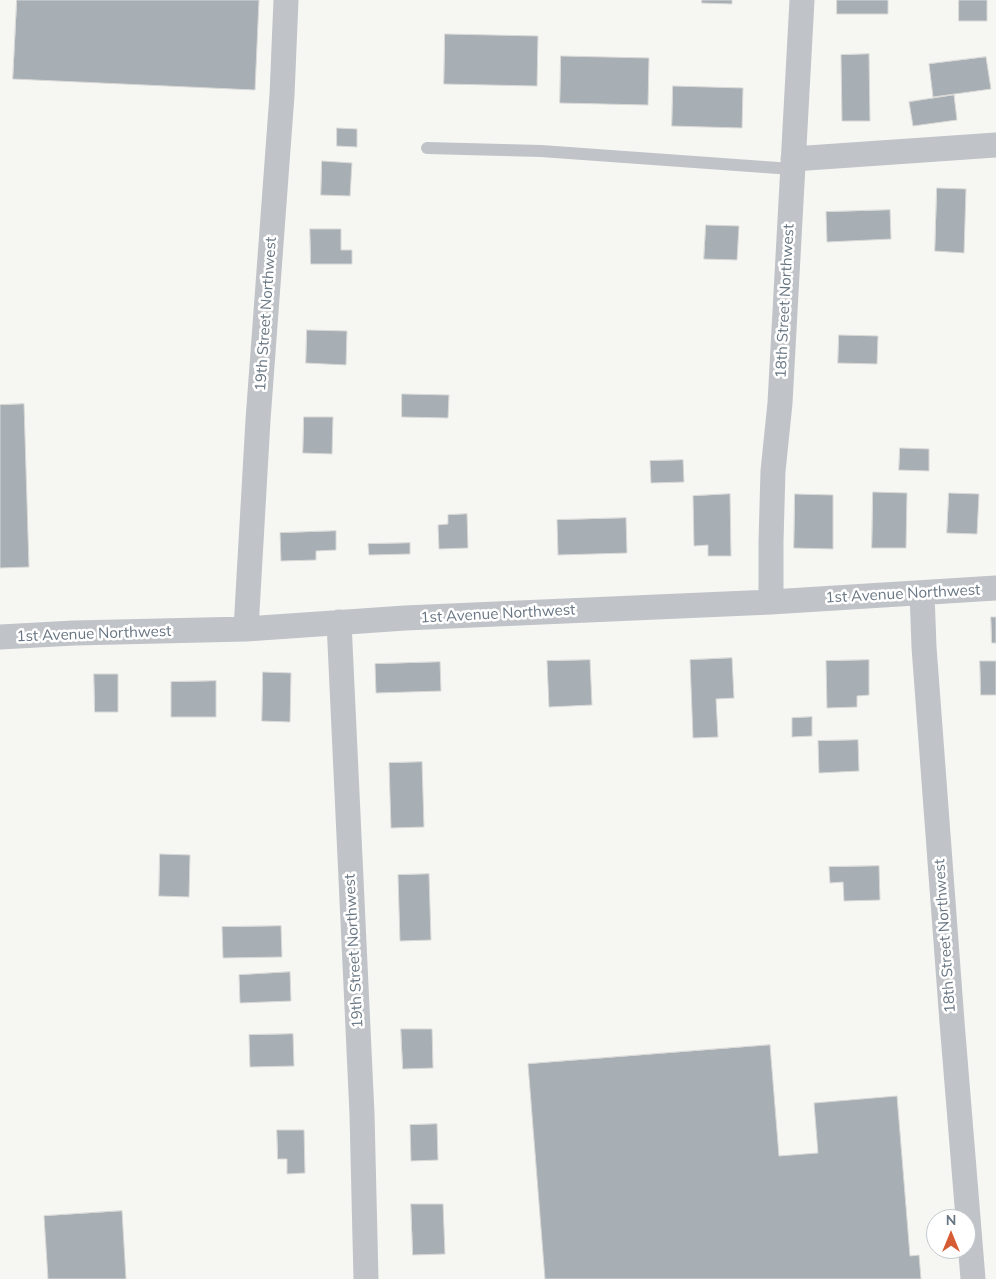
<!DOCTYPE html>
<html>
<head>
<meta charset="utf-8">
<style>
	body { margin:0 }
	#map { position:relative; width:996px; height:1279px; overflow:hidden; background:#f6f6f3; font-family:Mulish,sans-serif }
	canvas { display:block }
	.north { position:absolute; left:926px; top:1209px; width:50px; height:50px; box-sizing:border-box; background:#fff; border:1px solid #c2c8cd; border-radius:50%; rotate:0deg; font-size:14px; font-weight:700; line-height:20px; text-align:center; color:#677582 }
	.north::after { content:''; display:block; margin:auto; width:18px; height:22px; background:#d65d33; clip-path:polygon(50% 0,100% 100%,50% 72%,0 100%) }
</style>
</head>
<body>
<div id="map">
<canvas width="996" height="1279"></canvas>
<div class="north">N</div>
</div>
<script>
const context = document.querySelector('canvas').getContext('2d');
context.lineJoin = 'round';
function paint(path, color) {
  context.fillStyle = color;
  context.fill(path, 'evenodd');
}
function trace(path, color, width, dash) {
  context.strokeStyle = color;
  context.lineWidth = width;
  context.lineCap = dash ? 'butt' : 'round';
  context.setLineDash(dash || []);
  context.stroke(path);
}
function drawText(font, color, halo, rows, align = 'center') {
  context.font = font + ' Mulish,sans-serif';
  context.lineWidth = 5;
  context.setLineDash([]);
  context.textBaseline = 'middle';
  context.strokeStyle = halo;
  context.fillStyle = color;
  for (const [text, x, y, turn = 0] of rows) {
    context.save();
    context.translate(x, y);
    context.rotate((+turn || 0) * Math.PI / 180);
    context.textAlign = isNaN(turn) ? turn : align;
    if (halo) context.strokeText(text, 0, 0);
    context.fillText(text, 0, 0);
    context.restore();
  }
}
const building = new Path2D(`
	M 17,0 L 259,0 L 255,90 L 13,79 Z
	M 702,0 L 732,0 L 732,4 L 702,3 Z
	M 837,0 L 888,0 L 888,14 L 837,14 Z
	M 959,0 L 987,0 L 987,21 L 959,21 Z
	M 445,34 L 538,36 L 537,86 L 444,84 Z
	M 869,54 L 870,121 L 842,121 L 841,55 Z
	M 561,56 L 649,58 L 648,105 L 560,103 Z
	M 986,57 L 991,89 L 933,97 L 929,64 Z
	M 673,86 L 743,88 L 742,128 L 672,126 Z
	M 954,95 L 957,120 L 913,126 L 909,102 Z
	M 337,128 L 357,129 L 357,147 L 337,146 Z
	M 322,161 L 352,163 L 350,196 L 321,195 Z
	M 937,188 L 966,189 L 964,253 L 935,251 Z
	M 890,210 L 891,239 L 827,242 L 826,212 Z
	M 706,225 L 739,226 L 737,260 L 704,259 Z
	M 310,229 L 341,229 L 341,250 L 352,250 L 352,264 L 311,264 Z
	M 307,330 L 347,331 L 346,365 L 306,363 Z
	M 839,335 L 878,336 L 877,364 L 838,363 Z
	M 402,394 L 449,395 L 448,418 L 402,417 Z
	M 24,404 L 29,567 L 0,568 L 0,405 Z
	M 304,417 L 333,417 L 332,454 L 303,453 Z
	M 900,448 L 929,449 L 929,471 L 899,470 Z
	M 683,460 L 684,482 L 651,483 L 650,461 Z
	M 873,492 L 907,493 L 906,548 L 872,548 Z
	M 949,493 L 979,494 L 977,534 L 947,533 Z
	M 730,494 L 731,556 L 708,556 L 708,545 L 694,546 L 693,496 Z
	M 795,494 L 833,495 L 833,549 L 794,548 Z
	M 467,514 L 468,548 L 439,549 L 438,525 L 448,524 L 448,515 Z
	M 626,518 L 627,553 L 558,555 L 557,520 Z
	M 336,531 L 336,550 L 316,551 L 316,560 L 281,561 L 280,533 Z
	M 410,543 L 410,554 L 369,555 L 368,544 Z
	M 991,617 L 996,617 L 996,643 L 992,643 Z
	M 732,658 L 734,698 L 716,699 L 718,737 L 693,738 L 690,660 Z
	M 590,660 L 592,705 L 549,707 L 547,661 Z
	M 869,660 L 869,695 L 857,696 L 857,707 L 827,708 L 826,661 Z
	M 980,661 L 996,661 L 996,695 L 981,695 Z
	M 440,662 L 441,691 L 376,693 L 375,664 Z
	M 263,672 L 291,673 L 290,722 L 262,721 Z
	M 94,674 L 118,674 L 118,712 L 95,712 Z
	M 216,681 L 216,717 L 171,717 L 171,682 Z
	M 812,717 L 812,736 L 792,737 L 792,718 Z
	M 858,740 L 859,771 L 819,773 L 818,741 Z
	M 422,762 L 424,827 L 391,828 L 389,763 Z
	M 160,854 L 190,855 L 189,897 L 159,896 Z
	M 879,866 L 880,900 L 844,901 L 843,882 L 830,883 L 829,867 Z
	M 429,874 L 431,940 L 400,941 L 398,875 Z
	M 281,926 L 282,957 L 223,958 L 222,927 Z
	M 290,972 L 291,1001 L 240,1003 L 239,975 Z
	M 401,1029 L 432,1029 L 433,1068 L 403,1069 Z
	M 293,1034 L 294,1066 L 250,1067 L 249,1035 Z
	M 770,1045 L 779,1156 L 818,1153 L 814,1103 L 897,1096 L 910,1256 L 919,1255 L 921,1279 L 545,1279 L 528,1064 Z
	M 437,1124 L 438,1160 L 411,1161 L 410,1125 Z
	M 277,1130 L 304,1130 L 305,1173 L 287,1174 L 287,1159 L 278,1159 Z
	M 411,1204 L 443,1204 L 445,1254 L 413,1255 Z
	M 122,1211 L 126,1279 L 48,1279 L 44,1216 Z`);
paint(building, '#a7aeb4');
trace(building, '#d8d8d6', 1);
trace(new Path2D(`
	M 427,148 L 541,151 L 792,169`), '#c0c3c7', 12);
trace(new Path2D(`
	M 793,159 L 996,145
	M 922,593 L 924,647 L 952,1022 L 973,1279
	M 771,602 L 771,541 L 773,471 L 780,403 L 802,0
	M 339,622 L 362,1114 L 366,1279
	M 246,629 L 258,420 L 282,95 L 286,0
	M 0,637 L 74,633 L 246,629 L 405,618 L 771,602 L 996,588`), '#c0c3c7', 25);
drawText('15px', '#677582', '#fff', [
	["18th Street Northwest",785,301,-87],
	["19th Street Northwest",266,314,-86],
	["1st Avenue Northwest",903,594,-3],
	["1st Avenue Northwest",498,614,-3],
	["1st Avenue Northwest",94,634,-2],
	["18th Street Northwest",945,936,-94],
	["19th Street Northwest",354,951,-93]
]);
</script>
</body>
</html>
